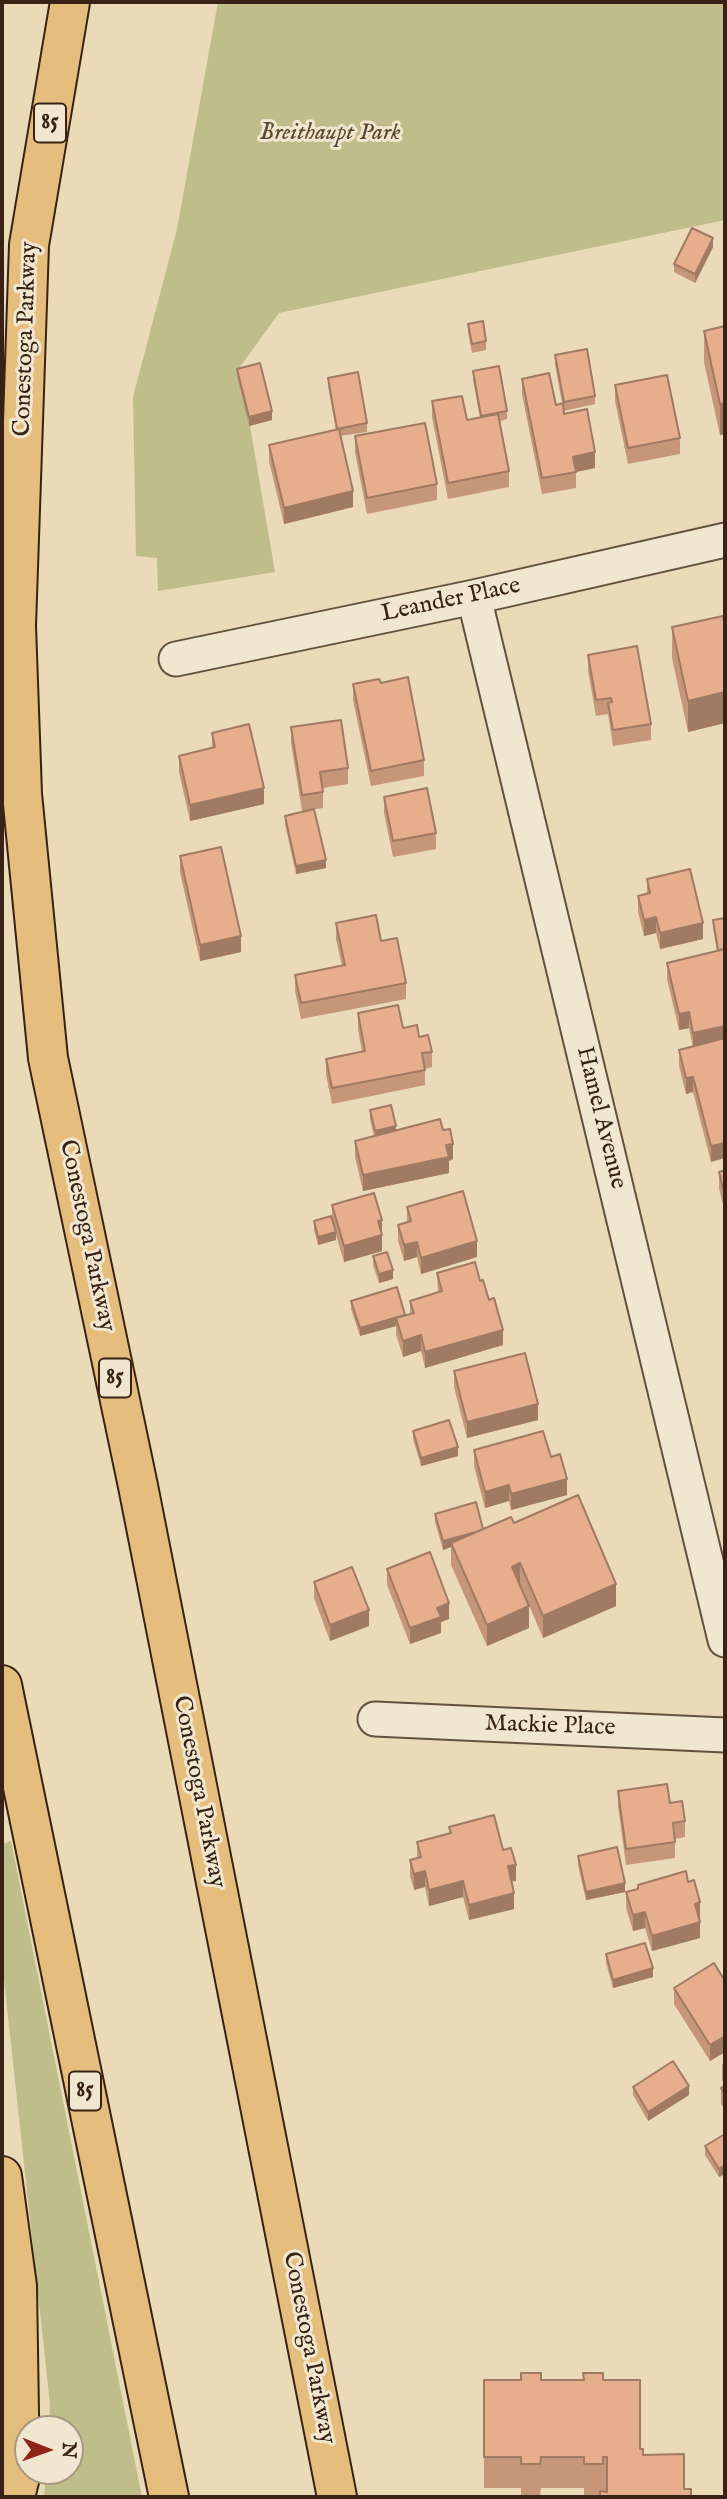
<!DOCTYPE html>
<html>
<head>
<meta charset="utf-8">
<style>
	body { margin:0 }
	#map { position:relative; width:727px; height:2499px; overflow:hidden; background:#eadab8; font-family:"IM FELL English",serif }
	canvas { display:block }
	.frame { position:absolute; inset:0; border:4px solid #372215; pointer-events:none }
	.north { position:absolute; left:14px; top:2415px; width:70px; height:70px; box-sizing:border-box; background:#f1e7d1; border:2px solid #a79886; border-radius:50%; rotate:91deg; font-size:19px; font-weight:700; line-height:28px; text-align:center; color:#372215 }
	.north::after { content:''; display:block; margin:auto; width:24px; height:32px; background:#8f2418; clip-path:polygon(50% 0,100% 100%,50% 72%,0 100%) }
</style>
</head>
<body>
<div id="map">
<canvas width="727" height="2499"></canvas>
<div class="frame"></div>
<div class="north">N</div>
</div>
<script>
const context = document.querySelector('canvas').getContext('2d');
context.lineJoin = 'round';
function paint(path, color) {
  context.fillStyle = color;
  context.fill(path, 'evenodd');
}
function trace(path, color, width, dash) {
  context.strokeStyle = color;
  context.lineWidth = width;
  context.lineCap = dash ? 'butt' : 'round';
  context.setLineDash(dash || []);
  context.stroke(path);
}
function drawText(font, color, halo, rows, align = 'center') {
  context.font = font + ' "IM FELL English",serif';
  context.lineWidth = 6;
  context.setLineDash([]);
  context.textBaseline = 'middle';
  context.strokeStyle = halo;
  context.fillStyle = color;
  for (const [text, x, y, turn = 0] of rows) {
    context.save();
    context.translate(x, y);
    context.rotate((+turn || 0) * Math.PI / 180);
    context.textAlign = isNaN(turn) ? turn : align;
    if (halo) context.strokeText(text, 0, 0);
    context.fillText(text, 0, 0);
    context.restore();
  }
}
paint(new Path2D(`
	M 218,2 L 725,2 L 725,220 L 279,313 L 240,367 L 275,572 L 158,591 L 157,558 L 136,556 L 133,397 L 177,229 Z
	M 11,1841 L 142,2497 L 44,2497 L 46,2471 L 70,2471 L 70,2429 L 49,2429 L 50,2404 L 2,1961 L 2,1844 Z`), '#bfbd8a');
const minor = new Path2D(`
	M 474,597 L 725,1640
	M 176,659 L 474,597 L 725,540
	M 375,1719 L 725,1735`);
const motorway = new Path2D(`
	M 70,2 L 29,245 L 16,626 L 22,794 L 48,1058 L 138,1486 L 337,2497
	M 2,1685 L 169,2497
	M 2,2176 L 17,2286 L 20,2477 L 15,2497`);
trace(minor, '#64503e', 37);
trace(motorway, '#372215', 42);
trace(minor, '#f1e7d1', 33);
trace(motorway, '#e5bd7c', 38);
paint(new Path2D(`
	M 713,247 L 695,283 L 674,272 L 674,264 Z
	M 468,324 L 486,341 L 486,350 L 472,353 L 468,332 Z
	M 725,326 L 725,434 L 720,435 L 704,362 L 704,331 Z
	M 555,355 L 595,396 L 595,404 L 564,411 L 564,414 L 595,468 L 576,472 L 576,488 L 542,494 L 522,394 L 522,379 L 556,405 L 562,403 L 555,364 Z
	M 237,369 L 272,420 L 249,426 L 237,377 Z
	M 473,371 L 507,411 L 507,419 L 500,421 L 509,471 L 509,487 L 448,499 L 432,417 L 432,401 L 467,420 L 480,418 L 473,380 Z
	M 328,378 L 367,423 L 367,432 L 340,436 L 353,507 L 284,524 L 269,461 L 269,445 L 336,430 L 328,386 Z
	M 615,385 L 680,438 L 680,454 L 628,464 L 615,401 Z
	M 355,436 L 437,484 L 437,500 L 367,514 L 355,452 Z
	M 672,627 L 725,627 L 725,723 L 688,732 L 672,658 Z
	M 588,655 L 651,724 L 651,740 L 613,746 L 608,714 L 596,716 L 588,671 Z
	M 381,683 L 424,760 L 424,776 L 371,786 L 353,700 L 353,684 Z
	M 291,727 L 348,768 L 348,784 L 323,788 L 323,808 L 302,811 L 291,743 Z
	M 212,733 L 264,804 L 190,821 L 179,772 L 179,756 L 212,748 Z
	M 384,797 L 436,833 L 436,849 L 393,857 L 384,813 Z
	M 285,816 L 326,868 L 296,874 L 285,824 Z
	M 180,856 L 241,952 L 200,961 L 180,872 Z
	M 647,879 L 703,939 L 660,949 L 656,933 L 644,936 L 638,912 L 638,896 L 647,894 Z
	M 725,918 L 711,1162 L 693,1092 L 686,1094 L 679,1066 L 679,1050 L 693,1047 L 689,1028 L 679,1030 L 667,979 L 667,963 L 717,951 L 713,928 L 713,920 Z
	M 336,923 L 381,941 L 406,983 L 406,999 L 301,1019 L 295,991 L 295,975 L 342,966 L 336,939 Z
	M 358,1013 L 403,1028 L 419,1037 L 432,1052 L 432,1067 L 425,1069 L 425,1085 L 332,1104 L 326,1075 L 326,1059 L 362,1052 L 358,1029 Z
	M 370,1110 L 396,1130 L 443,1130 L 453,1159 L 449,1161 L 449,1173 L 363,1191 L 355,1157 L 355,1141 L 374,1136 L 370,1119 Z
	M 725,1170 L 725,1213 L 719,1188 L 719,1172 Z
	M 332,1205 L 382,1220 L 382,1251 L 344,1262 L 336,1235 L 336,1240 L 318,1245 L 314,1230 L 314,1221 L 332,1219 Z
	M 407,1207 L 477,1257 L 421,1274 L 417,1257 L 404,1261 L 398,1241 L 398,1225 L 407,1222 Z
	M 373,1256 L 393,1279 L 379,1283 L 373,1265 Z
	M 437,1273 L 480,1281 L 489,1300 L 503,1345 L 425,1368 L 421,1351 L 403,1357 L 396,1334 L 396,1326 L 360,1336 L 351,1309 L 351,1301 L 405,1316 L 410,1314 L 410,1301 L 438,1293 Z
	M 454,1371 L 538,1420 L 467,1438 L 454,1387 Z
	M 413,1431 L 458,1456 L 421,1466 L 413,1439 Z
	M 474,1450 L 551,1457 L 567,1495 L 511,1510 L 509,1501 L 485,1508 L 474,1466 Z
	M 435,1514 L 483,1529 L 514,1523 L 616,1606 L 543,1638 L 520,1584 L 529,1628 L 487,1646 L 451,1565 L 451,1547 L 443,1550 L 435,1522 Z
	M 387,1569 L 449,1619 L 441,1622 L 441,1633 L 410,1644 L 387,1585 Z
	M 314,1582 L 369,1626 L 330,1641 L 314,1598 Z
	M 618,1791 L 670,1803 L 685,1821 L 685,1837 L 675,1839 L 675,1858 L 626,1865 L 618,1806 Z
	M 449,1827 L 503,1850 L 516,1881 L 512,1881 L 514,1909 L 469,1920 L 463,1897 L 429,1906 L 425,1887 L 414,1890 L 410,1876 L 410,1860 L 417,1858 L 417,1842 L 449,1833 Z
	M 578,1856 L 625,1892 L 586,1900 L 578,1865 Z
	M 688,1882 L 700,1918 L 700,1938 L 652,1951 L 645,1928 L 633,1931 L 626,1908 L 626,1892 L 638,1889 Z
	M 606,1954 L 653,1977 L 613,1988 L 606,1963 Z
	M 725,1981 L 725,2052 L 710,2061 L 674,2004 L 674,1988 Z
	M 725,2063 L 725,2085 L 722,2080 L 722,2064 Z
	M 725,2085 L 725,2111 L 721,2104 L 721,2088 Z
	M 633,2087 L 689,2095 L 648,2121 L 633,2095 Z
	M 725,2134 L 725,2174 L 719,2177 L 705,2155 L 705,2146 Z
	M 484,2380 L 603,2380 L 643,2455 L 684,2454 L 600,2495 L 584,2495 L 584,2488 L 541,2488 L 540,2495 L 521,2495 L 521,2488 L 484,2488 Z`), '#c69679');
paint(new Path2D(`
	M 713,238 L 713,247 L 695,283 L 695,274 Z
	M 725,403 L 725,434 L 720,435 L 720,404 Z
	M 272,411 L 272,420 L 249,426 L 249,417 Z
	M 595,452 L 595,468 L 576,472 L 573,457 Z
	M 353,491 L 353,507 L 284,524 L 284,508 Z
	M 725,692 L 725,723 L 688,732 L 688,701 Z
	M 264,788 L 264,804 L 190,821 L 190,805 Z
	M 326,860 L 326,868 L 296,874 L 296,866 Z
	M 656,917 L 656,933 L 644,936 L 644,920 Z
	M 703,923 L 703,939 L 660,949 L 660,933 Z
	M 241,936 L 241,952 L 200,961 L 200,945 Z
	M 689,1012 L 689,1028 L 679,1030 L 679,1014 Z
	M 725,1026 L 725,1042 L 693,1049 L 693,1033 Z
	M 693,1077 L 693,1092 L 686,1094 L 686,1078 Z
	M 396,1126 L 396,1135 L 375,1140 L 375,1131 Z
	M 725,1143 L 725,1158 L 711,1162 L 711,1146 Z
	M 453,1144 L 453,1159 L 449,1161 L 449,1173 L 363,1191 L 363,1175 Z
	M 382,1220 L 382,1251 L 344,1262 L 344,1246 L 378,1221 Z
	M 336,1232 L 336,1240 L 318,1245 L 318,1237 Z
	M 477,1241 L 477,1257 L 421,1274 L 421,1258 Z
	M 417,1242 L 417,1257 L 404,1261 L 404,1245 Z
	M 393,1270 L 393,1279 L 379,1283 L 379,1274 Z
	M 405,1315 L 396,1318 L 396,1326 L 360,1336 L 360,1328 Z
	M 503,1330 L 503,1345 L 425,1368 L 425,1352 Z
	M 421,1335 L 421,1351 L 403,1357 L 403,1341 Z
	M 538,1404 L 538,1420 L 467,1438 L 467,1422 Z
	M 458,1447 L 458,1456 L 421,1466 L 421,1458 Z
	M 567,1479 L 567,1495 L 511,1510 L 511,1494 Z
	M 509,1485 L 509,1501 L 485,1508 L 485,1492 Z
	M 483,1530 L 451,1543 L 451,1547 L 443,1550 L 443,1541 Z
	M 520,1563 L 520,1584 L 512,1589 L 512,1567 Z
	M 616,1584 L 616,1606 L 543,1638 L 543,1616 Z
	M 449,1603 L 449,1619 L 441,1622 L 441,1633 L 410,1644 L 410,1628 L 437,1608 Z
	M 529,1606 L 529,1628 L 487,1646 L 487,1625 Z
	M 369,1610 L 369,1626 L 330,1641 L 330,1625 Z
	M 516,1865 L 516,1881 L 508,1882 L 508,1866 Z
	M 425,1871 L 425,1887 L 414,1890 L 414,1874 Z
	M 463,1881 L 463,1897 L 429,1906 L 429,1890 Z
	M 625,1883 L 625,1892 L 586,1900 L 586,1892 Z
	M 514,1893 L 514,1909 L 469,1920 L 469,1905 Z
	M 700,1902 L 700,1918 L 695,1920 L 695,1904 Z
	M 645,1912 L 645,1928 L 633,1931 L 633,1915 Z
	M 700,1922 L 700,1938 L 652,1951 L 652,1936 Z
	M 653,1968 L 653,1977 L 613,1988 L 613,1980 Z
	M 725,2036 L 725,2052 L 710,2061 L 710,2045 Z
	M 689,2086 L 689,2095 L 648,2121 L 648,2112 Z
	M 725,2165 L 725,2174 L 719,2177 L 719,2169 Z`), '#a17a63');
const building = new Path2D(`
	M 692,228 L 713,238 L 695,274 L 674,264 Z
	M 483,321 L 486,341 L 472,344 L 468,324 Z
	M 725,326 L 725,403 L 720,404 L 704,331 Z
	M 587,349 L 595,396 L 564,402 L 555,355 Z
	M 260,363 L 272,411 L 249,417 L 237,369 Z
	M 499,366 L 507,411 L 481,416 L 473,371 Z
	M 358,372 L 367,423 L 337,429 L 328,378 Z
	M 549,373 L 556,405 L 563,403 L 564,414 L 587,409 L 595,452 L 573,457 L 576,472 L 542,478 L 522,379 Z
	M 667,375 L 680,438 L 628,448 L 615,385 Z
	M 462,396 L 467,420 L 498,414 L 509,471 L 448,483 L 432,401 Z
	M 425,423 L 437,484 L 367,498 L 355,436 Z
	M 339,429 L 353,491 L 284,508 L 269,445 Z
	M 723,616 L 725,627 L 725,692 L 688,701 L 672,627 Z
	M 637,646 L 651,724 L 613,730 L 608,703 L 612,702 L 611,698 L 596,700 L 588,655 Z
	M 408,677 L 424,760 L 371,771 L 353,684 L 379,679 L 381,683 Z
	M 341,720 L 348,768 L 320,772 L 323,792 L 302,795 L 291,727 Z
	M 249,724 L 264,788 L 190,805 L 179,756 L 215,747 L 212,733 Z
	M 427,788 L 436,833 L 393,841 L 384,797 Z
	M 314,809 L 326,860 L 296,866 L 285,816 Z
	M 221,847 L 241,936 L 200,945 L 180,856 Z
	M 690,869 L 703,923 L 660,933 L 656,917 L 644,920 L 638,896 L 650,893 L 647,879 Z
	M 376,915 L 381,941 L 397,938 L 406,983 L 301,1003 L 295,975 L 345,965 L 336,923 Z
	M 725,918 L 725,949 L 718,950 L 713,920 Z
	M 725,949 L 725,1026 L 693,1033 L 689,1012 L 679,1014 L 667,963 Z
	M 398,1005 L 403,1028 L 417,1025 L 419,1037 L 428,1035 L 432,1052 L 422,1053 L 425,1070 L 332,1088 L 326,1059 L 365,1051 L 358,1013 Z
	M 725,1038 L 725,1143 L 711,1146 L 693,1077 L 686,1078 L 679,1050 Z
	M 391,1105 L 396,1126 L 375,1131 L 370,1110 Z
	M 440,1119 L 443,1130 L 450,1129 L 453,1144 L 446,1145 L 449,1157 L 363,1175 L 355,1141 Z
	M 725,1170 L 725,1197 L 719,1172 Z
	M 463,1191 L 477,1241 L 421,1258 L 417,1242 L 404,1245 L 398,1225 L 411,1221 L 407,1207 Z
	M 374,1193 L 382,1220 L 378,1221 L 382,1235 L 344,1246 L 332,1205 Z
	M 331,1216 L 336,1232 L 318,1237 L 314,1221 Z
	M 387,1252 L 393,1270 L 379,1274 L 373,1256 Z
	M 475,1262 L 480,1281 L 483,1280 L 489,1300 L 494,1298 L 503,1330 L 425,1352 L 421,1335 L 403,1341 L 396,1318 L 414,1313 L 410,1301 L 442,1291 L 437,1273 Z
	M 397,1287 L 405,1315 L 360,1328 L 351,1301 Z
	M 525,1353 L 538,1404 L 467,1422 L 454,1371 Z
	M 449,1420 L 458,1447 L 421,1458 L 413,1431 Z
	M 543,1431 L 551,1457 L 560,1454 L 567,1479 L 511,1494 L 509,1485 L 485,1492 L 474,1450 Z
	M 578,1495 L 616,1584 L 543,1616 L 520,1563 L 512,1567 L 529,1606 L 487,1625 L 451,1543 L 511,1517 L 514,1523 Z
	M 476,1502 L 483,1529 L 476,1532 L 443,1541 L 435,1514 Z
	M 430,1552 L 449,1603 L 437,1608 L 441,1617 L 410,1628 L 387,1569 Z
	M 352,1567 L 369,1610 L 330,1625 L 314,1582 Z
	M 667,1784 L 670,1803 L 682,1801 L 685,1821 L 673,1823 L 675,1842 L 626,1849 L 618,1791 Z
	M 494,1815 L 503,1850 L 511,1848 L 516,1865 L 508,1866 L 514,1893 L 469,1905 L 463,1881 L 429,1890 L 425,1871 L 414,1874 L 410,1860 L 421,1857 L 417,1842 L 451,1833 L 449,1827 Z
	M 617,1847 L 625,1883 L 586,1892 L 578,1856 Z
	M 686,1871 L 688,1882 L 694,1880 L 700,1902 L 695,1904 L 700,1922 L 652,1936 L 645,1912 L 633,1915 L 626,1892 L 638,1889 L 638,1885 Z
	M 645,1943 L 653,1968 L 613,1980 L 606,1954 Z
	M 714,1963 L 725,1981 L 725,2036 L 710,2045 L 674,1988 Z
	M 673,2061 L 689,2086 L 648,2112 L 633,2087 Z
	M 725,2085 L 725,2095 L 721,2088 Z
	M 725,2134 L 725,2165 L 719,2169 L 705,2146 Z
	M 521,2373 L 541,2373 L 541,2380 L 584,2380 L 583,2373 L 603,2373 L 603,2380 L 640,2380 L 640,2449 L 643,2449 L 643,2455 L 684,2454 L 684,2489 L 691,2489 L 691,2497 L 600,2497 L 600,2491 L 607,2492 L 607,2457 L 603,2457 L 603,2464 L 584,2464 L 584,2457 L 541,2457 L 540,2464 L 521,2464 L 521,2457 L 484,2457 L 484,2380 L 521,2380 Z`);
paint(building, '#e6ae8d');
trace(building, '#a17a63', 2);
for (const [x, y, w] of [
	[50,123,32],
	[115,1378,32],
	[85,2091,32]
]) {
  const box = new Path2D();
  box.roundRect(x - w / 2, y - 19.5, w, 39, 5);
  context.fillStyle = '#f1e7d1';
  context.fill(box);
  trace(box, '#372215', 2);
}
drawText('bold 23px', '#372215', null, [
	["85",50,123],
	["85",115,1378],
	["85",85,2091]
]);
drawText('italic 24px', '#594932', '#f1e7d1', [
	["Breithaupt Park",330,134]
]);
drawText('24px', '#372215', '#f1e7d1', [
	["Conestoga Parkway",27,339,-88],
	["Leander Place",451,601,-12],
	["Hamel Avenue",600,1118,76],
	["Conestoga Parkway",86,1236,78],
	["Mackie Place",550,1727,2],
	["Conestoga Parkway",198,1792,79],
	["Conestoga Parkway",308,2348,79]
]);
</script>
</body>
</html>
